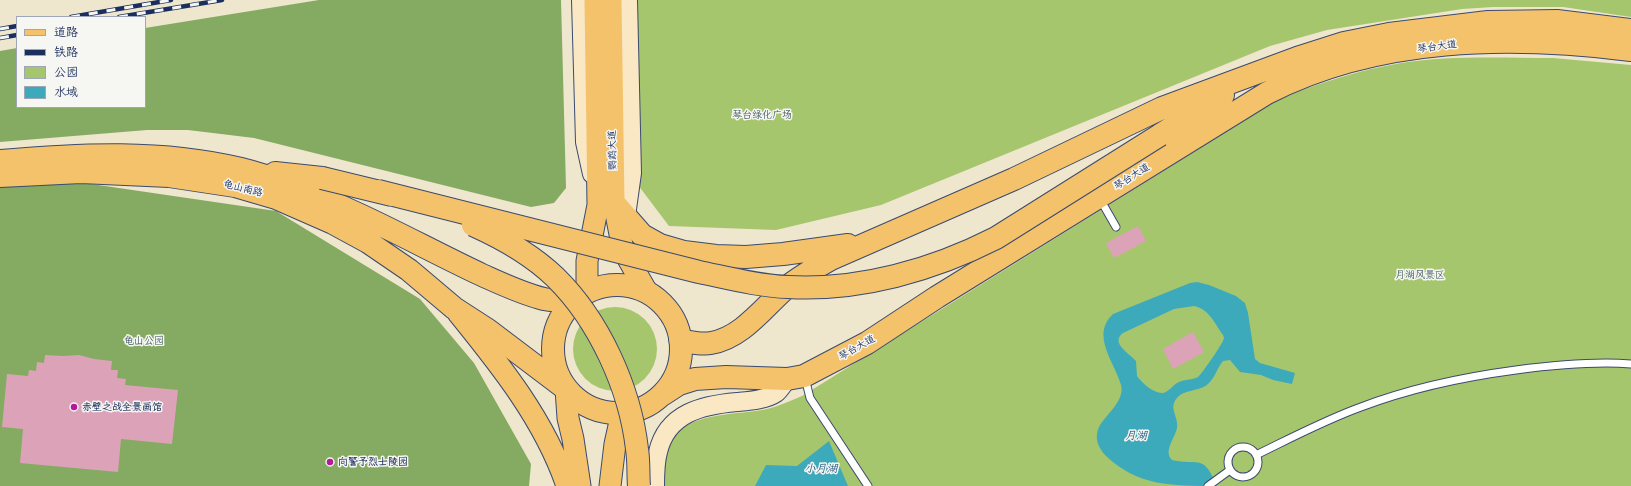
<!DOCTYPE html>
<html>
<head>
<meta charset="utf-8">
<style>
	body { margin:0 }
	#map { position:relative; width:1631px; height:486px; overflow:hidden; background:#efe6ce; font-family:Pangolin,"LXGW WenKai TC",sans-serif }
	canvas { display:block }
	.legend { position:absolute; left:16px; top:16px; width:130px; height:92px; box-sizing:border-box; background:#f6f6f2; border:1px solid #9ea6b7; margin:0; padding:5px 7px; list-style:none; font-size:12px; color:#1b2f5e }
	.legend li { display:flex; align-items:center; gap:8px; height:20px }
	.legend b { width:20px; border:1px solid #9ea6b7 }
</style>
</head>
<body>
<div id="map">
<canvas width="1631" height="486"></canvas>
<ul class="legend">
<li><b style="height:5px;background:#f3c26a"></b>道路</li>
<li><b style="height:5px;background:#1b2f5e"></b>铁路</li>
<li><b style="height:11px;background:#a6c66e"></b>公园</li>
<li><b style="height:11px;background:#3daabc"></b>水域</li>
</ul>
</div>
<script>
const context = document.querySelector('canvas').getContext('2d');
context.lineJoin = 'round';
function paint(path, color) {
  context.fillStyle = color;
  context.fill(path, 'evenodd');
}
function trace(path, color, width, dash) {
  context.strokeStyle = color;
  context.lineWidth = width;
  context.lineCap = dash ? 'butt' : 'round';
  context.setLineDash(dash || []);
  context.stroke(path);
}
function drawText(font, color, halo, rows, align = 'center') {
  context.font = font + ' Pangolin,"LXGW WenKai TC",sans-serif';
  context.lineWidth = 3;
  context.setLineDash([]);
  context.textBaseline = 'middle';
  context.strokeStyle = halo;
  context.fillStyle = color;
  for (const [text, x, y, turn = 0] of rows) {
    context.save();
    context.translate(x, y);
    context.rotate((+turn || 0) * Math.PI / 180);
    context.textAlign = isNaN(turn) ? turn : align;
    if (halo) context.strokeText(text, 0, 0);
    context.fillText(text, 0, 0);
    context.restore();
  }
}
paint(new Path2D(`
	M 637,0 L 1631,0 L 1631,17 L 1563,7 L 1493,7 L 1462,9 L 1327,30 L 1270,46 L 881,205 L 776,230 L 669,226 L 638,185 Z
	M 1553,58 L 1631,65 L 1631,486 L 660,486 C 662,472 665,447 674,436 C 693,412 739,415 767,409 C 779,406 790,401 802,396 L 1279,99 C 1319,83 1359,70 1401,63 C 1451,55 1503,58 1553,58 Z
	M573 349a42 42 0 1 1 84 0a42 42 0 1 1-84 0Z`), '#a6c66e');
paint(new Path2D(`
	M 319,0 L 561,0 L 566,188 L 554,203 L 531,207 L 254,138 L 188,130 L 147,130 L 0,142 L 0,51 L 17,48 L 17,107 L 145,107 L 145,28 Z
	M 64,180 L 276,211 L 420,299 L 474,363 L 531,464 L 529,486 L 0,486 L 0,187 Z`), '#84ab61');
paint(new Path2D(`
	M 1197,282 L 1209,285 L 1236,296 L 1245,303 L 1248,313 L 1255,359 L 1260,363 L 1295,373 L 1292,384 L 1273,380 L 1261,375 L 1240,372 L 1230,360 L 1223,361 C 1217,368 1215,378 1208,384 C 1199,392 1184,389 1177,398 C 1168,408 1179,417 1177,428 C 1175,438 1163,451 1172,460 C 1200,466 1203,453 1217,486 C 1171,486 1137,486 1105,455 C 1098,447 1094,438 1099,427 C 1106,414 1125,401 1121,385 C 1115,363 1090,335 1113,314 L 1190,283 ZM 1194,306 C 1209,309 1215,324 1223,335 L 1224,338 C 1224,342 1201,375 1198,377 C 1192,380 1184,379 1177,383 C 1173,385 1168,393 1162,393 C 1153,393 1142,383 1137,376 L 1136,361 C 1129,353 1110,343 1123,333 L 1174,309 Z
	M 829,441 L 848,486 L 755,486 L 766,465 L 797,466 Z`), '#3daabc');
paint(new Path2D(`
	M 1138,226 L 1146,241 L 1114,258 L 1106,243 Z
	M 1193,332 L 1204,352 L 1173,369 L 1163,349 Z
	M 45,355 L 63,356 L 79,355 L 94,359 L 112,361 L 111,370 L 118,370 L 117,378 L 126,379 L 125,385 L 178,390 L 172,444 L 121,439 L 118,472 L 20,463 L 23,429 L 2,427 L 7,374 L 28,376 L 29,370 L 36,371 L 37,362 L 44,363 Z`), '#dca3b8');
const service = new Path2D(`
	M 1100,199 L 1116,227
	M 805,378 L 810,398 L 868,486
	M1228 462a15 15 0 1 1 30 0a15 15 0 1 1-30 0Z
	M 1256,455 C 1291,438 1325,420 1361,407 C 1411,388 1463,377 1516,370 C 1554,365 1593,361 1631,364
	M 1208,486 L 1230,470`);
const secondary = new Path2D(`
	M 581,0 L 585,142 L 592,174
	M 626,216 L 632,173 L 628,0
	M 655,486 C 655,475 655,463 658,452 C 667,413 702,405 737,402 C 748,401 766,400 776,393 C 780,390 784,383 787,379`);
const primary = new Path2D(`
	M 611,0 L 614,203 L 623,250 L 647,292
	M 587,292 L 587,261 L 598,205 L 595,0
	M 458,313 C 501,366 545,421 567,486
	M 566,389 L 568,418 L 573,439 L 580,486
	M 610,486 L 615,444 L 619,426 L 634,410`);
const trunk = new Path2D(`
	M 1160,135 L 1223,95
	M 0,161 C 81,154 162,150 241,169 C 277,178 315,194 349,210 C 394,230 437,254 482,275 C 502,284 523,294 544,299 C 554,301 565,301 574,301
	M 275,173 L 322,178
	M 0,176 L 81,172 L 169,176 L 235,186 L 276,198 L 333,223 L 368,242 L 409,270 L 454,308 L 488,330 L 566,389
	M 614,203 L 642,235 L 660,245 L 684,252 L 716,256 L 746,257 L 783,254 L 848,245
	M553 349a64 64 0 1 1 128 0a64 64 0 1 1-128 0Z
	M 680,338 L 680,340 C 690,342 701,345 711,343 C 742,338 764,307 787,287 C 801,276 815,268 831,259 L 1014,179 L 1162,108 L 1297,58 L 1344,43 L 1389,34 L 1488,22 L 1557,21 L 1631,30
	M 662,395 L 679,384 L 695,379 L 726,377 L 787,379 L 804,376 L 867,343 L 937,297 L 1267,93 C 1378,36 1510,35 1631,50`);
trace(service, '#3b4a6f', 9);
trace(secondary, '#3b4a6f', 20);
trace(primary, '#3b4a6f', 23);
trace(trunk, '#3b4a6f', 24);
trace(service, '#fff', 7);
trace(secondary, '#fae7c3', 18);
trace(primary, '#f3c26a', 21);
trace(trunk, '#f3c26a', 22);
const rail = new Path2D(`
	M 71,17 L 171,0
	M 119,17 L 222,0
	M 0,29 L 17,26
	M 0,38 L 17,35`);
trace(rail, '#1b2f5e', 4.5);
trace(rail, '#f6f6f2', 3, [9]);
const trunkBridge = new Path2D(`
	M 322,178 L 392,195
	M 378,191 L 699,272 C 728,278 758,286 788,287 C 860,291 933,270 996,238 L 1160,135
	M 473,225 C 502,238 531,254 555,277 C 599,320 630,388 637,449 C 639,461 638,474 639,486`);
trace(trunkBridge, '#3b4a6f', 24, []);
trace(trunkBridge, '#f3c26a', 22);
for (const [x, y, r, color] of [
	[74,407,4,"#b5179e"],
	[330,462,4,"#b5179e"]
]) {
  const dot = new Path2D();
  dot.arc(x, y, r, 0, 2 * Math.PI);
  context.fillStyle = color;
  context.fill(dot);
  trace(dot, '#f6f6f2', 1.5);
}
drawText('10px', '#1b2f5e', '#f6f6f2', [
	["琴台大道",1437,47,-7],
	["鹦鹉大道",613,150,-91],
	["琴台大道",1132,177,-32],
	["龟山南路",243,189,14],
	["琴台大道",857,348,-29]
]);
drawText('10px', '#455c63', '#f6f6f2', [
	["琴台绿化广场",762,115],
	["月湖风景区",1420,275],
	["龟山公园",144,341]
]);
drawText('bold 10px', '#1b2f5e', '#f6f6f2', [
	["赤壁之战全景画馆",82,407],
	["向警予烈士陵园",338,462]
], 'left');
drawText('italic 11px', '#275a7f', '#f6f6f2', [
	["月湖",1136,436],
	["小月湖",821,469]
]);
</script>
</body>
</html>
